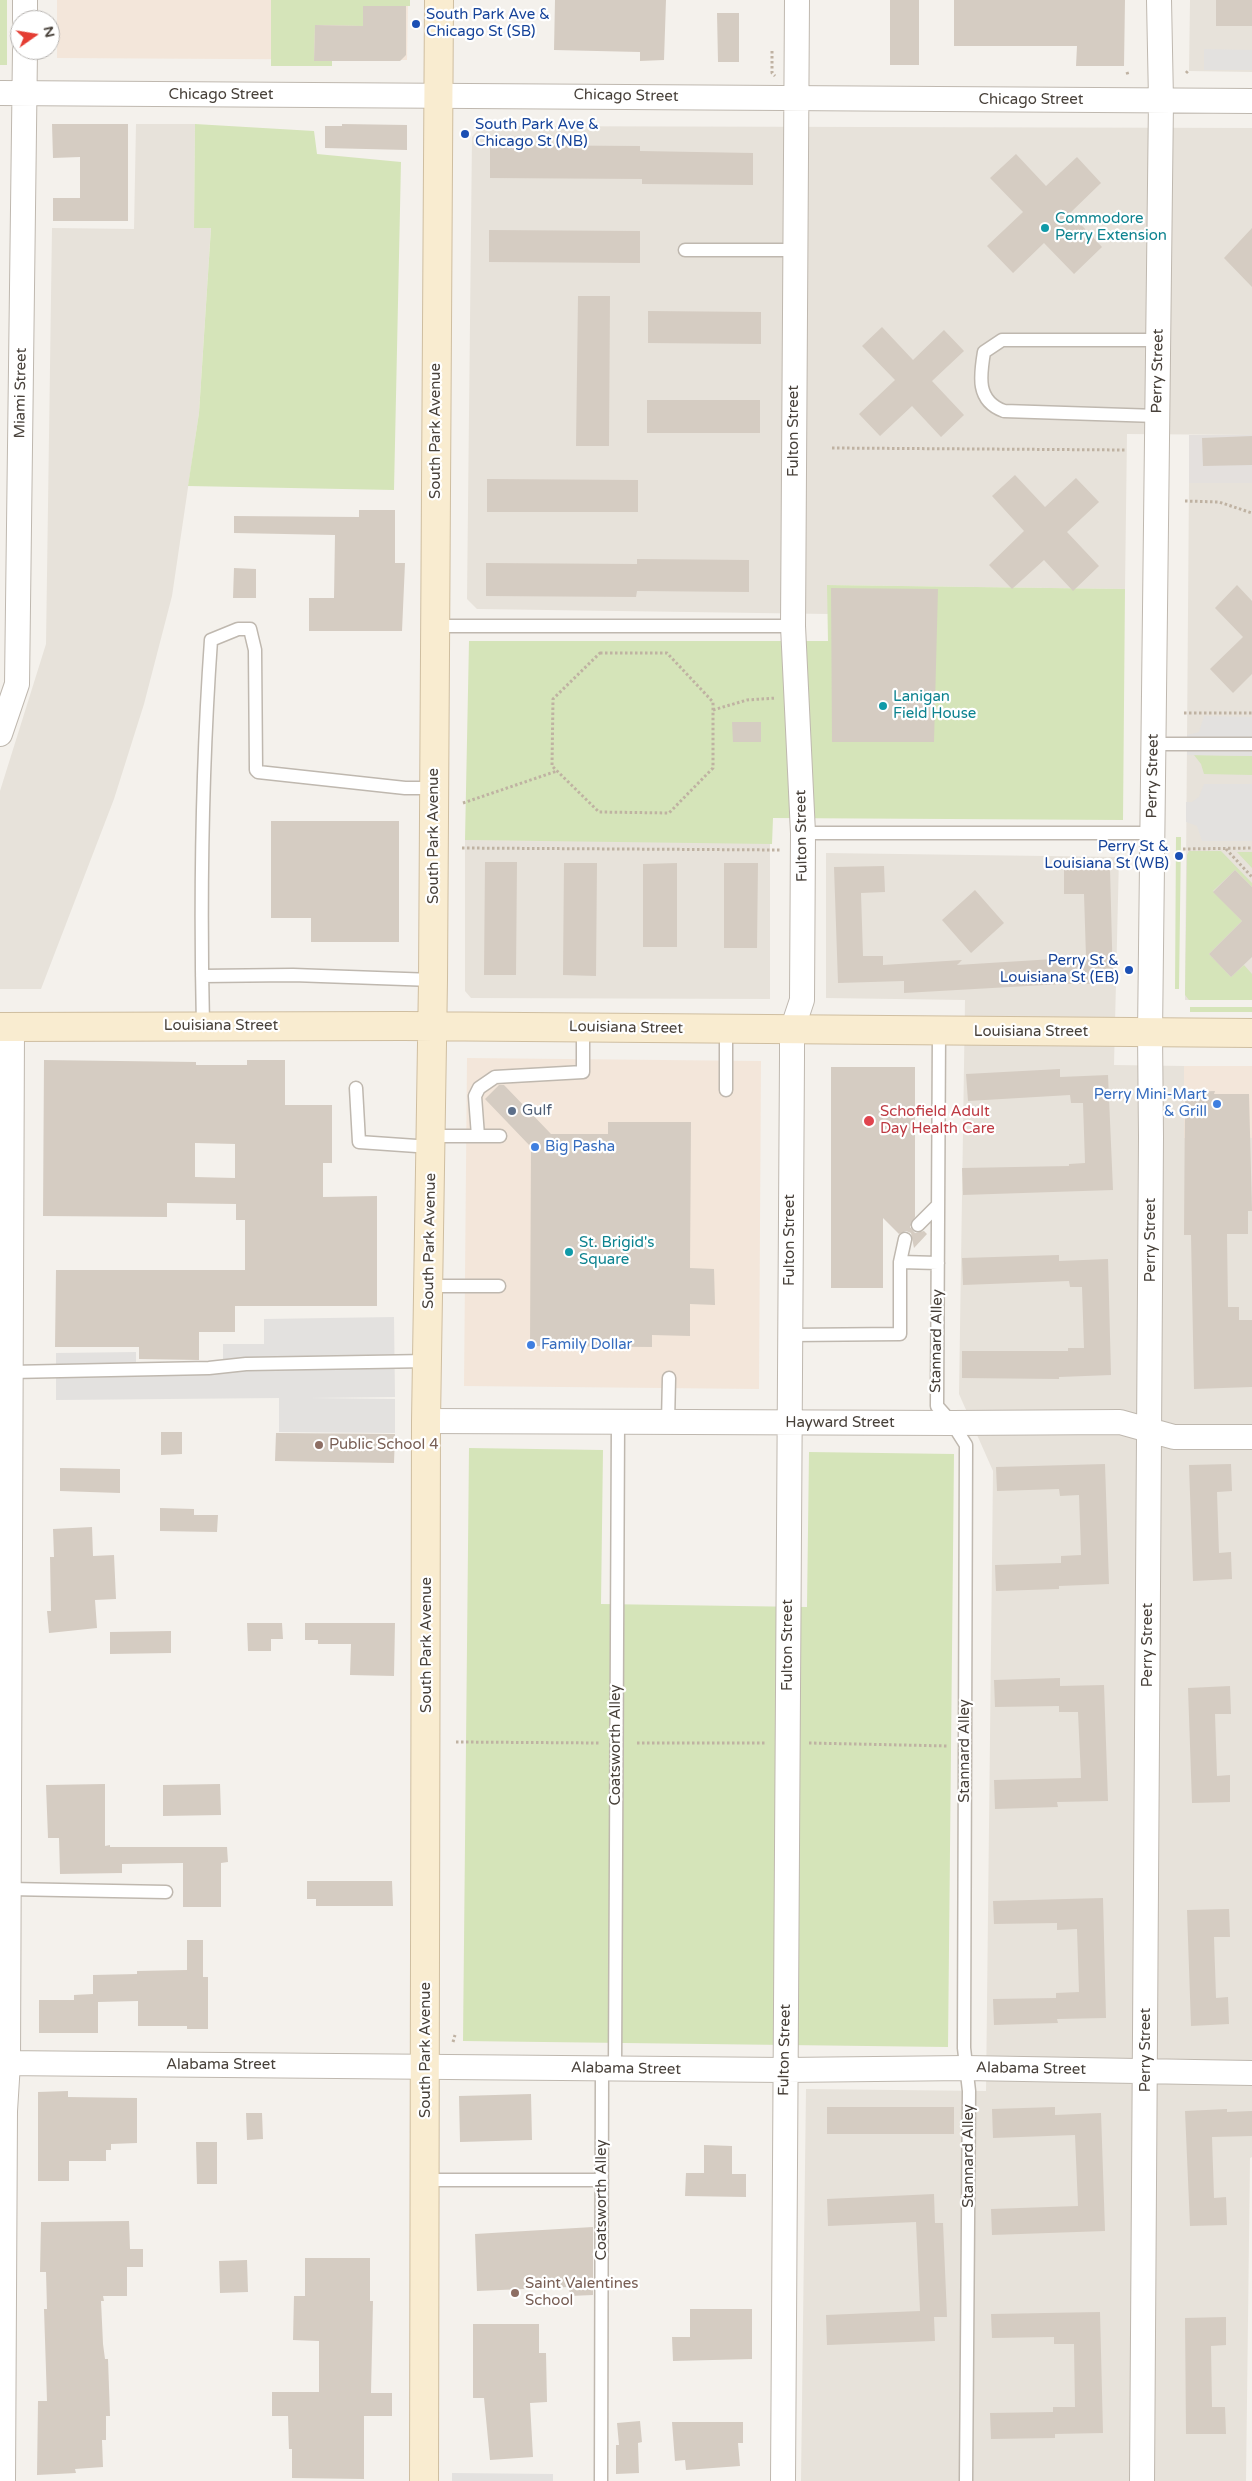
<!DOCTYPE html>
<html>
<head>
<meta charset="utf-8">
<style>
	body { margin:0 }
	#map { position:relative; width:1252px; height:2481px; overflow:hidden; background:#f4f1ec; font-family:"Varela Round",sans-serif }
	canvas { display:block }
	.north { position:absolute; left:10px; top:10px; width:50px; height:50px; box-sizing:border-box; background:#fff; border:1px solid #b6b3b0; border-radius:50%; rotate:77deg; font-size:14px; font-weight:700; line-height:20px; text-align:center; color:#48413a }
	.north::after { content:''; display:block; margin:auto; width:18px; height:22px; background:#e43d33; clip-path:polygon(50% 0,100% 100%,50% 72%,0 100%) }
</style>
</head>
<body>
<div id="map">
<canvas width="1252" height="2481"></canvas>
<div class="north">N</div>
</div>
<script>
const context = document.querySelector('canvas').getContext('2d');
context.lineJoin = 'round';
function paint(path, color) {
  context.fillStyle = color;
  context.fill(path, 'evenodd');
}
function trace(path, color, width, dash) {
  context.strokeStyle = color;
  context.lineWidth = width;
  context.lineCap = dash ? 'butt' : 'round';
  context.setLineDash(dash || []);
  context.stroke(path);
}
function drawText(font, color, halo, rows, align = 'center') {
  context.font = font + ' "Varela Round",sans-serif';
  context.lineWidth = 4.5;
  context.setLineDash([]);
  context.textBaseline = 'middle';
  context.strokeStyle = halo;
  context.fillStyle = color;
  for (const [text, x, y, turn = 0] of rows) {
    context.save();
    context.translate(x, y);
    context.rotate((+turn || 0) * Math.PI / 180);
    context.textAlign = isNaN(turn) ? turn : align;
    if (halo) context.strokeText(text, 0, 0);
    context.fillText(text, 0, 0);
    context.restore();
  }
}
paint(new Path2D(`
	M 1190,0 L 1252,0 L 1252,72 L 1189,71 Z
	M 136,124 L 195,124 L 194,227 L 211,227 L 199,413 L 172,596 L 144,704 L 114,799 L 41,989 L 0,989 L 0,791 L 46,644 L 52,228 L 134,229 Z
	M 481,126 L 1252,128 L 1252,435 L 1127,434 L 1125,589 L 828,585 L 828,614 L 477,609 L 467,599 L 472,137 Z
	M 1189,483 L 1252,483 L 1252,1000 L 1185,1000 Z
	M 465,840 L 770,841 L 770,999 L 471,998 L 465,991 Z
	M 826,853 L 1119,857 L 1114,1065 L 1184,1066 L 1184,1137 L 1252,1138 L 1252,2157 L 1250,2158 L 1246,2481 L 801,2481 L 806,2089 L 986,2091 L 993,1471 L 959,1394 L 965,1000 L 826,998 Z`), '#e7e2da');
paint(new Path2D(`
	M 57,0 L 408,0 L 407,60 L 57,58 Z
	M 467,1058 L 761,1061 L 759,1389 L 464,1386 Z
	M 1184,1066 L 1252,1066 L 1252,1138 L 1184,1138 Z`), '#f3e6da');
paint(new Path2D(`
	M 1189,435 L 1252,435 L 1252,483 L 1189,483 Z`), '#e4e0dd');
paint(new Path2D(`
	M 0,0 L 7,0 L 7,65 L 0,65 Z
	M 271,0 L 410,0 L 410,6 L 364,6 L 363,26 L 315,25 L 314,61 L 332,61 L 332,66 L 271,66 Z
	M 195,124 L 314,131 L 317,154 L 401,162 L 394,490 L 188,486 L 199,413 L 211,228 L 194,228 Z
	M 827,585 L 1125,589 L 1123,820 L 773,818 L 772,844 L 465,840 L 469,641 L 828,641 Z
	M 1194,755 L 1252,756 L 1252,775 L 1204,774 L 1201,764 Z
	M 1176,837 L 1181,837 L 1179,989 L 1175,989 Z
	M 1189,851 L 1221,851 L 1252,883 L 1252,887 L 1235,870 L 1213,891 L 1242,921 L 1209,954 L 1231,977 L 1244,965 L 1252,974 L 1252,1000 L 1189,1000 L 1185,995 L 1187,855 Z
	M 1237,852 L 1252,852 L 1252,868 Z
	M 1190,1007 L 1252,1007 L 1252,1012 L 1190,1012 Z
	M 469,1448 L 603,1450 L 601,1604 L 807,1607 L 809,1452 L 954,1454 L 948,2047 L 463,2041 Z`), '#d5e4b9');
paint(new Path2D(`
	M 1204,49 L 1252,50 L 1252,70 L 1204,70 Z
	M 1204,716 L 1252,717 L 1252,756 L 1187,755 L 1187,735 L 1199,732 Z
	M 1204,784 L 1252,784 L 1252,841 L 1202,841 L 1197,826 L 1186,822 L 1186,802 L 1192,802 L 1199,797 Z
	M 394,1317 L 395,1397 L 310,1398 L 395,1399 L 395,1433 L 279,1432 L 279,1398 L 56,1400 L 56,1353 L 136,1352 L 136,1363 L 223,1362 L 223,1344 L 264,1344 L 264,1319 Z
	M 452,2473 L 553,2474 L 553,2481 L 452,2481 Z`), '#e3e1df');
paint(new Path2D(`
	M 555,0 L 666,0 L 664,60 L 640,61 L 640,52 L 554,50 Z
	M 890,0 L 919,0 L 919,65 L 890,65 Z
	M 954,0 L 1125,0 L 1124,66 L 1076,66 L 1077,46 L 954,46 Z
	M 1216,0 L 1252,0 L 1252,26 L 1216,26 Z
	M 363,6 L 406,6 L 406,55 L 400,61 L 314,61 L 315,25 L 363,26 Z
	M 717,13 L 739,13 L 739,62 L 718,62 Z
	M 52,124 L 128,124 L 128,221 L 53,221 L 53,198 L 80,198 L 80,157 L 53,158 Z
	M 342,124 L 407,125 L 407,150 L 325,148 L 325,126 L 342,126 Z
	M 490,145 L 640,146 L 640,151 L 753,153 L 753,185 L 642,184 L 642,179 L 490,178 Z
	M 1016,154 L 1046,186 L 1077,157 L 1101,183 L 1070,213 L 1102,247 L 1074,274 L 1044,243 L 1013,273 L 987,246 L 1023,212 L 990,178 Z
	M 1252,228 L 1252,287 L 1224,258 Z
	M 489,230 L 640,231 L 640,263 L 489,262 Z
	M 578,296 L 610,296 L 609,446 L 576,446 Z
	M 648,311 L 761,312 L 761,344 L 648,343 Z
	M 882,327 L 913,360 L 944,330 L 964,351 L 932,381 L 964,415 L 941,437 L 912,406 L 880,436 L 859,414 L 895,380 L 862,346 Z
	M 647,400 L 760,400 L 760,433 L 647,433 Z
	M 1252,436 L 1252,465 L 1203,466 L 1202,438 Z
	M 1015,475 L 1045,507 L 1076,478 L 1099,502 L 1067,532 L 1099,566 L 1073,591 L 1044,560 L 1012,589 L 989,565 L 1024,531 L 992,496 Z
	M 487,479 L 638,480 L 638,512 L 487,512 Z
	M 359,510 L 395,510 L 395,563 L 405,563 L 402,631 L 309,631 L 309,598 L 334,598 L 335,535 L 234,533 L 234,516 L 359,517 Z
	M 637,559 L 749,560 L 749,592 L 637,591 L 636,597 L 486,596 L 486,563 L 637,564 Z
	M 234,568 L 256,569 L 256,598 L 233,598 Z
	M 1237,585 L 1252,601 L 1252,674 L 1233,693 L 1210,669 L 1243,637 L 1215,608 Z
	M 831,588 L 938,589 L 934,742 L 832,742 Z
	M 732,722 L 761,722 L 761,742 L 733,742 Z
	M 271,821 L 399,821 L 399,942 L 311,942 L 311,918 L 271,918 Z
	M 485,862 L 517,862 L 516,975 L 484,975 Z
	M 564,863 L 597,863 L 596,976 L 563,975 Z
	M 677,863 L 677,947 L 643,947 L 643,864 Z
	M 724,863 L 758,863 L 757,948 L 724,948 Z
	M 884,866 L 885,892 L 861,893 L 863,956 L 883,956 L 883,965 L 962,960 L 957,965 L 1086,957 L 1084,894 L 1064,894 L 1064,869 L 1110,868 L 1113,984 L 1063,984 L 904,993 L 904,981 L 838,983 L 834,867 Z
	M 1235,870 L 1252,887 L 1252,957 L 1231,977 L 1209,954 L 1242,921 L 1213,892 Z
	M 975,890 L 1004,923 L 971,953 L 942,920 Z
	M 44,1060 L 196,1062 L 196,1065 L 247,1065 L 247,1060 L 285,1060 L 285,1105 L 332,1105 L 332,1163 L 323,1163 L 323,1197 L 377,1196 L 377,1306 L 235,1306 L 235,1332 L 199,1332 L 199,1360 L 139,1359 L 139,1347 L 55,1347 L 56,1270 L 245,1270 L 245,1220 L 236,1220 L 236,1204 L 167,1203 L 167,1217 L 43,1216 ZM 195,1143 L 235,1144 L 235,1178 L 195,1177 Z
	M 831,1067 L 915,1067 L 915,1217 L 910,1227 L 915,1233 L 924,1231 L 927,1234 L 914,1248 L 911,1233 L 906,1231 L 899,1234 L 883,1218 L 883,1288 L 831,1288 Z
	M 1060,1069 L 1060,1077 L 1108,1075 L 1113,1190 L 963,1195 L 962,1168 L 1069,1166 L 1069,1164 L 1085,1163 L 1083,1103 L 1071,1103 L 1070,1095 L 968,1101 L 966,1074 Z
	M 499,1085 L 504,1085 L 551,1134 L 608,1134 L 608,1122 L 691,1122 L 690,1268 L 714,1269 L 715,1305 L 690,1304 L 690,1336 L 652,1335 L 652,1347 L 530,1346 L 531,1147 L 485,1099 Z
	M 1215,1091 L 1214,1094 L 1249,1094 L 1252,1211 L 1248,1211 L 1248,1234 L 1227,1234 L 1228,1307 L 1239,1307 L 1239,1320 L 1252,1320 L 1252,1387 L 1194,1389 L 1191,1235 L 1184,1235 L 1185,1092 Z
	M 1059,1255 L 1059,1261 L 1108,1259 L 1111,1375 L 1059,1377 L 1059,1379 L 962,1378 L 962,1351 L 1068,1351 L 1068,1348 L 1084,1348 L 1082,1287 L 1070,1287 L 1069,1281 L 963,1285 L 962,1258 Z
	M 161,1432 L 182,1432 L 182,1454 L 161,1455 Z
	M 276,1433 L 395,1434 L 394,1463 L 275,1461 Z
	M 1105,1464 L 1109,1584 L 1059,1586 L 1059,1589 L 996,1591 L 995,1565 L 1061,1563 L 1061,1556 L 1081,1555 L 1079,1495 L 1060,1496 L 1059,1489 L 997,1491 L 996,1467 Z
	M 1231,1464 L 1232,1491 L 1217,1492 L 1219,1553 L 1231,1552 L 1232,1579 L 1193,1581 L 1189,1465 Z
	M 60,1468 L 120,1469 L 120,1493 L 60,1491 Z
	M 160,1508 L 194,1509 L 194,1515 L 218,1515 L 217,1532 L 160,1531 Z
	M 92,1527 L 93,1556 L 114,1555 L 116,1599 L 95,1600 L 97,1628 L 49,1633 L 47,1611 L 51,1611 L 50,1557 L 54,1557 L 53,1529 Z
	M 247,1623 L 282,1623 L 283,1639 L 271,1639 L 271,1651 L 248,1651 Z
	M 305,1623 L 395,1623 L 394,1676 L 350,1675 L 351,1644 L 318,1644 L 318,1640 L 305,1640 Z
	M 171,1631 L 171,1653 L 110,1654 L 110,1632 Z
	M 1060,1678 L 1060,1686 L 1104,1685 L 1108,1801 L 1057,1802 L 1058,1807 L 995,1809 L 994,1780 L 1081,1778 L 1078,1712 L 1059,1712 L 1059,1706 L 995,1707 L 994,1680 Z
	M 1230,1686 L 1231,1714 L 1215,1714 L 1217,1776 L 1230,1775 L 1230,1802 L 1192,1803 L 1188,1688 Z
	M 105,1784 L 105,1846 L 110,1845 L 110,1847 L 227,1847 L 228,1862 L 221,1863 L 221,1907 L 183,1907 L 183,1863 L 122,1864 L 122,1873 L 60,1874 L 59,1838 L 48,1838 L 46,1785 Z
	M 220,1784 L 221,1815 L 163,1816 L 163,1785 Z
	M 307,1881 L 392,1881 L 393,1906 L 316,1906 L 316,1899 L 307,1899 Z
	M 1103,1898 L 1106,2018 L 1057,2019 L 1058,2023 L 994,2025 L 993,1999 L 1056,1998 L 1056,1993 L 1079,1992 L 1077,1929 L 1057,1930 L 1057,1923 L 994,1924 L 993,1901 Z
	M 1229,1909 L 1230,1937 L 1214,1937 L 1216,1998 L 1228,1997 L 1229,2024 L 1191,2026 L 1187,1910 Z
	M 187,1940 L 203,1940 L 203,1977 L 208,1977 L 208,2029 L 187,2029 L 187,2026 L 138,2026 L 138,2001 L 98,2002 L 98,2033 L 39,2033 L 39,2000 L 74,2000 L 74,1995 L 93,1994 L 93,1975 L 137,1974 L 137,1971 L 187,1970 Z
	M 68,2091 L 68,2097 L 137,2098 L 137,2143 L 111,2144 L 111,2150 L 106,2150 L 106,2161 L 69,2161 L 69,2181 L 38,2181 L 38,2092 Z
	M 531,2094 L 532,2140 L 460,2142 L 459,2096 Z
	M 827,2107 L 954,2107 L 954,2134 L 827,2134 Z
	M 1055,2107 L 1055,2115 L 1101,2113 L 1105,2231 L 992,2235 L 991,2209 L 1078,2206 L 1075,2135 L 993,2138 L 992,2109 Z
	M 1227,2109 L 1227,2112 L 1252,2111 L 1252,2136 L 1212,2137 L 1214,2198 L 1226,2197 L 1227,2225 L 1190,2226 L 1185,2111 Z
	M 246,2113 L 262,2113 L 263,2139 L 247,2140 Z
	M 196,2142 L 217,2142 L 217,2184 L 197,2184 Z
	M 704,2145 L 732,2146 L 732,2174 L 746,2174 L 746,2197 L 685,2196 L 686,2173 L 704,2173 Z
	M 934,2194 L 935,2223 L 943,2223 L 947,2317 L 934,2317 L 935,2341 L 827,2345 L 826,2315 L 920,2311 L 916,2222 L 828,2226 L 827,2199 Z
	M 129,2221 L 130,2249 L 143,2249 L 143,2267 L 127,2267 L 127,2296 L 103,2296 L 104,2301 L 101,2301 L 103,2344 L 105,2359 L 108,2359 L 110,2416 L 106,2416 L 106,2440 L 102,2440 L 103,2467 L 75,2469 L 76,2473 L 37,2475 L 38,2401 L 47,2401 L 44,2309 L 47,2309 L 46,2272 L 40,2272 L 41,2222 Z
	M 593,2227 L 593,2295 L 570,2296 L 569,2287 L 477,2291 L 475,2234 Z
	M 305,2258 L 370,2258 L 370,2301 L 373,2301 L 371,2393 L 392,2393 L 392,2416 L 364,2416 L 364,2479 L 292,2478 L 292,2449 L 289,2449 L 288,2416 L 272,2416 L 272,2392 L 319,2392 L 319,2341 L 293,2340 L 294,2296 L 305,2296 Z
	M 247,2260 L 248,2292 L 220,2293 L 219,2261 Z
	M 690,2309 L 752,2309 L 752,2359 L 673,2361 L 672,2337 L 690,2337 Z
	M 1100,2312 L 1103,2433 L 1055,2434 L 1055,2438 L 991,2439 L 990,2413 L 1053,2412 L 1053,2407 L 1075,2407 L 1074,2344 L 1054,2344 L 1054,2337 L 992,2338 L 991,2314 Z
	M 1226,2317 L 1226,2345 L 1211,2346 L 1212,2407 L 1225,2407 L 1226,2434 L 1186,2434 L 1185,2318 Z
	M 473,2324 L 539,2324 L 539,2353 L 546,2353 L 547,2402 L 530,2403 L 533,2457 L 490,2460 L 484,2398 L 473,2398 Z
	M 640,2421 L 642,2442 L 638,2443 L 639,2473 L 616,2474 L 616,2445 L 619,2445 L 617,2423 Z
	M 672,2422 L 743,2422 L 743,2443 L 738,2443 L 740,2466 L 686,2470 L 685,2460 L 675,2461 Z`), '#d5ccc2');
const lane = new Path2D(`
	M 685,250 L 796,250
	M 1157,416 L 1004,411 C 976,401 980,376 984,352 L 1002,340 L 1158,340
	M 435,626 L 793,626
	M 1154,744 L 1252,744
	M 803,833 L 1153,833
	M 202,976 L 293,975 L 433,980
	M 203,1026 C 200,897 202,768 211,640 L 238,629 L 250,629 L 255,650 L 256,770 L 258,772 L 405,788 L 434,788
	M 726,1029 L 726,1090
	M 939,1031 L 937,1406 L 952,1423 L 966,1445 L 964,2048 L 969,2091 L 966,2481
	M 356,1088 L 359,1142 L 431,1147
	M 431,1136 L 500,1136
	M 478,1136 L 475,1096 L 479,1088 L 495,1077 L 583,1072 L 583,1028
	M 918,1225 L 938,1205
	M 900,1262 L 905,1239
	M 430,1286 L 499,1286
	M 790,1335 L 900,1334 L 900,1262 L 938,1263
	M 11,1372 L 209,1368 L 246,1364 L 428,1361
	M 668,1422 L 669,1378
	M 9,1889 L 166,1892
	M 615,2068 L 618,1422
	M 425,2180 L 602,2180
	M 601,2481 L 602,2068`);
const street = new Path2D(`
	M 25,20 L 25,0
	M 0,93 L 1252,101
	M 0,734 L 17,684 L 25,50
	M 426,1421 L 952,1423 L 1120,1422 L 1174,1437 L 1252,1437
	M 0,2063 L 785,2070 L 966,2068 L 1252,2073
	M 3,2481 L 5,2111 L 8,2063 L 12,1027
	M 783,2481 L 792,1057 L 792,1030 L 802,1000 L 803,833 L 793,626 L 797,0
	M 1142,2481 L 1151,1137 L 1150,1033 L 1161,100 L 1159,0`);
const secondary = new Path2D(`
	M 0,1027 L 404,1026 L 1252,1033
	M 424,2481 L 426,1421 L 433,980 L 439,0`);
trace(lane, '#bfb8af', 15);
trace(street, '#bfb8af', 26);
trace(secondary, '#cfbea0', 30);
trace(new Path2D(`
	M 772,51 L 772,73 L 775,76
	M 1127,72 L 1128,75
	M 1186,73 L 1188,71
	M 832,448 L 1127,450
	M 1185,501 L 1219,502 L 1252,513
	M 600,653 L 667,653 L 713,702 L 713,768 L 669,813 L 599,812 L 552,766 L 553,699 Z
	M 713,710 L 747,700 L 776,698
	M 1184,713 L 1252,713
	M 463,803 L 557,771
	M 462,848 L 780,850
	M 1183,849 L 1252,848
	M 1226,849 L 1252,877
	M 456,1742 L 601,1743
	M 637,1743 L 766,1743
	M 809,1743 L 948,1746
	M 453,2042 L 455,2035`), '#bfb2a2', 3, [2.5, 2.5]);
trace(lane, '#fff', 12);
trace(street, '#fff', 24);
trace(secondary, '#f9ecd0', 28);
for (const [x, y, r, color] of [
	[416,24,5,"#1a4fb4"],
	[465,134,5,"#1a4fb4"],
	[1045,228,5,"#0f9aa8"],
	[883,706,5,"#0f9aa8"],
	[1179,856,5,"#1a4fb4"],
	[1129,970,5,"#1a4fb4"],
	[1217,1104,5,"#3f7fe0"],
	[512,1111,5,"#5c6f8a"],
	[869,1121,6,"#e0444e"],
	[535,1147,5,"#3f7fe0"],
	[569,1252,5,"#0f9aa8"],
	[531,1345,5,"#3f7fe0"],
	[319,1445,5,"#8d6e63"],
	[515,2293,5,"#8d6e63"]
]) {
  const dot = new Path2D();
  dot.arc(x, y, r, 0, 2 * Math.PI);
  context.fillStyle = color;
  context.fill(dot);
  trace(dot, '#fff', 2);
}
drawText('15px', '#164399', '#fff', [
	["South Park Ave &",426,15],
	["Chicago St (SB)",426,32],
	["South Park Ave &",475,125],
	["Chicago St (NB)",475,142],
	["Perry St &",1169,847,"right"],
	["Louisiana St (WB)",1169,864,"right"],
	["Perry St &",1119,961,"right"],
	["Louisiana St (EB)",1119,978,"right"]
], 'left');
drawText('15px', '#48413a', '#fff', [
	["Chicago Street",221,95],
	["Chicago Street",626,96,1],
	["Chicago Street",1031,100],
	["Perry Street",1158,371,-89],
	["Miami Street",21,393,-89],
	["South Park Avenue",436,431,-90],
	["Fulton Street",794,431,-90],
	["Perry Street",1153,776,-89],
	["South Park Avenue",434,836,-90],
	["Fulton Street",802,836,-91],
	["Louisiana Street",221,1026],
	["Louisiana Street",626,1028,1],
	["Louisiana Street",1031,1032],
	["Fulton Street",790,1240,-90],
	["Perry Street",1151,1240,-90],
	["South Park Avenue",430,1241,-89],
	["Stannard Alley",937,1341,-89],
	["Hayward Street",840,1423],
	["South Park Avenue",427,1645,-90],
	["Fulton Street",788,1645,-90],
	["Perry Street",1148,1645,-90],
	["Coatsworth Alley",616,1745,-90],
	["Stannard Alley",965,1751,-90],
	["South Park Avenue",426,2050,-90],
	["Fulton Street",785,2050,-89],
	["Perry Street",1146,2050,-90],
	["Alabama Street",221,2065],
	["Alabama Street",626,2069,1],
	["Alabama Street",1031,2069,1],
	["Stannard Alley",969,2156,-90],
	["Coatsworth Alley",602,2200,-90]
]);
drawText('15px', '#0d838f', '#fff', [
	["Commodore",1055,219],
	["Perry Extension",1055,236],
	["Lanigan",893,697],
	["Field House",893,714],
	["St. Brigid's",579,1243],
	["Square",579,1260]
], 'left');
drawText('15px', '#366cbe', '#fff', [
	["Perry Mini-Mart",1207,1095,"right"],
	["& Grill",1207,1112,"right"],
	["Big Pasha",545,1147],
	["Family Dollar",541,1345]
], 'left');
drawText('15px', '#4e5e75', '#fff', [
	["Gulf",522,1111]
], 'left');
drawText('15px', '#be3a42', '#fff', [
	["Schofield Adult",880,1112],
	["Day Health Care",880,1129]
], 'left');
drawText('15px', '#785e54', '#fff', [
	["Public School 4",329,1445],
	["Saint Valentines",525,2284],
	["School",525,2301]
], 'left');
</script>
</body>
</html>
